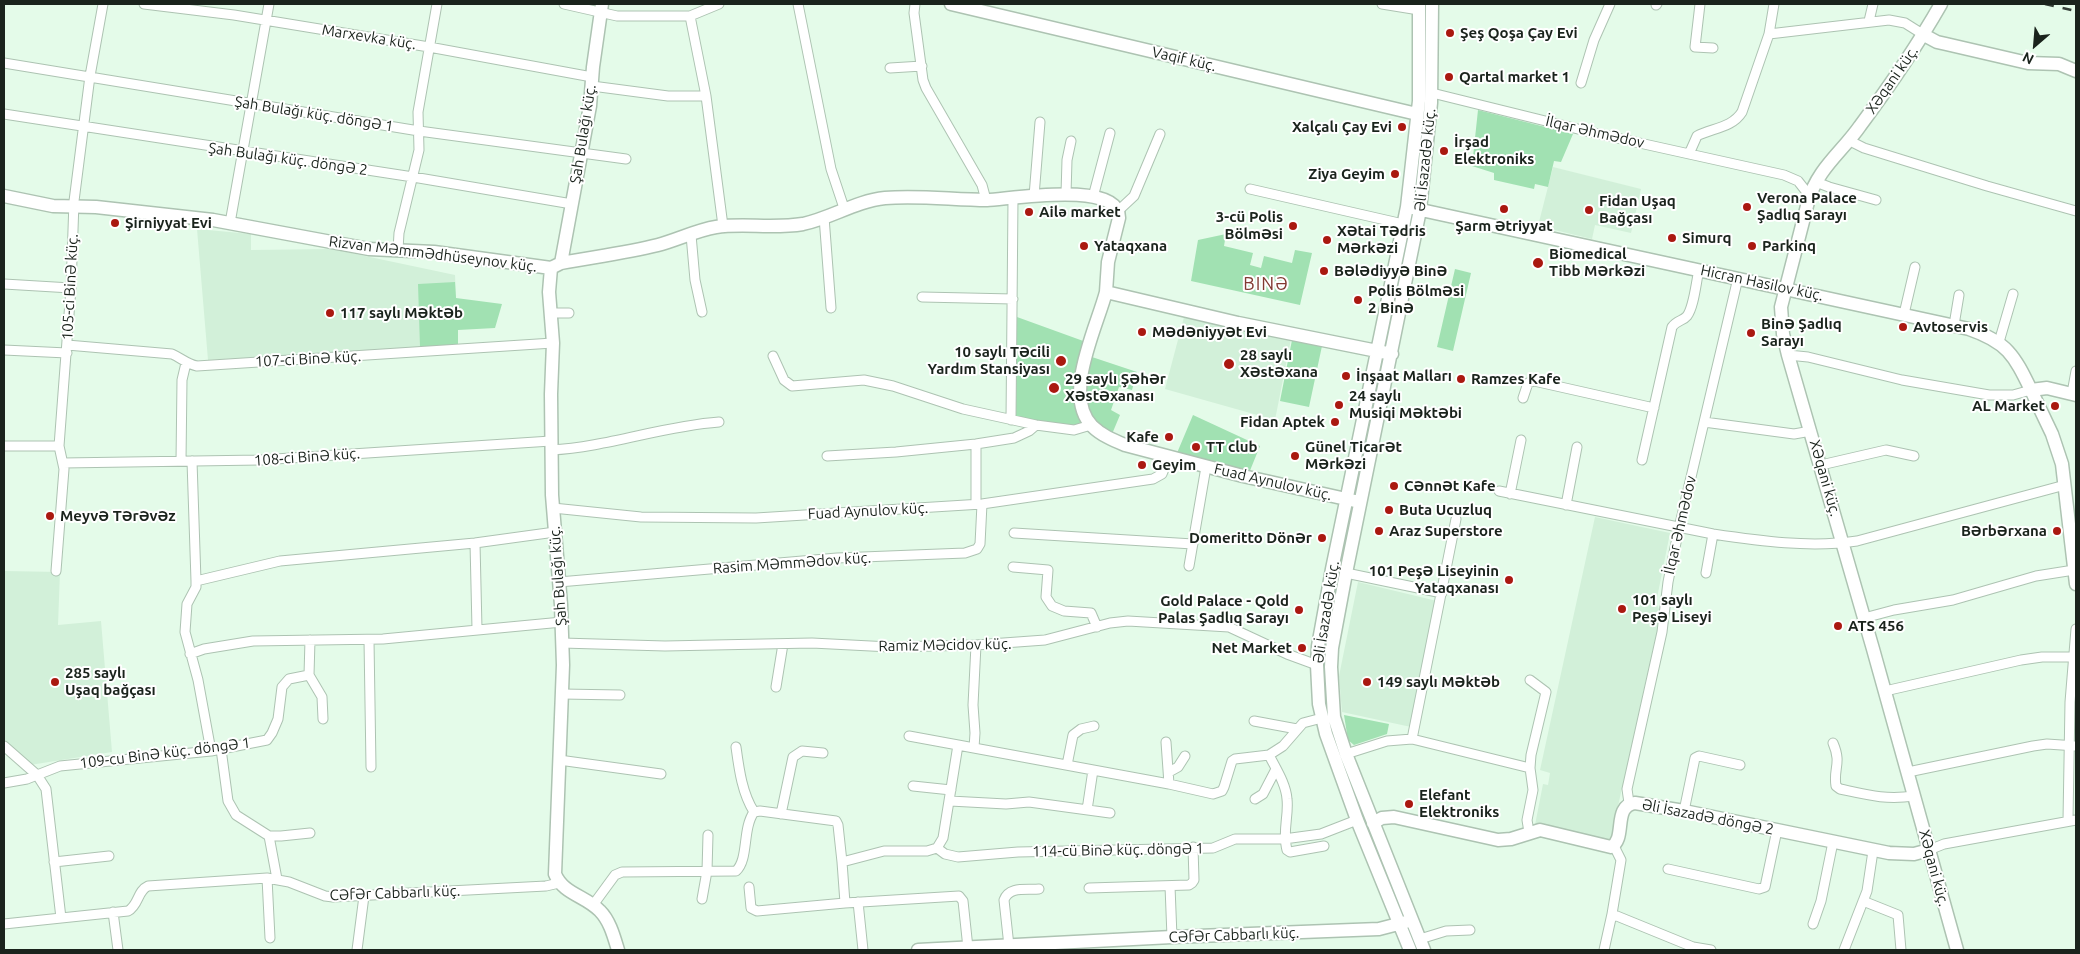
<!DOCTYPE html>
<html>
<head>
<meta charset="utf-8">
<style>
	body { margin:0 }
	#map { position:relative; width:2080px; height:954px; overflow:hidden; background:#e4fbe9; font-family:Ubuntu,sans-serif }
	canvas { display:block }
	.frame { position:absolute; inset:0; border:5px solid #1a231c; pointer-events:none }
	.north { position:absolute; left:2010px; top:20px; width:50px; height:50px; -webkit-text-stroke:4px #fff; paint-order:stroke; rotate:207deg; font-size:14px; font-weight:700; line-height:20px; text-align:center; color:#1a231c }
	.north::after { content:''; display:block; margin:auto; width:18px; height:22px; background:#1a231c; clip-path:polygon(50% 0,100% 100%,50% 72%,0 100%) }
</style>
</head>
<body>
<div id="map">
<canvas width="2080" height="954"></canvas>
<div class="frame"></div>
<div class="north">N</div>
</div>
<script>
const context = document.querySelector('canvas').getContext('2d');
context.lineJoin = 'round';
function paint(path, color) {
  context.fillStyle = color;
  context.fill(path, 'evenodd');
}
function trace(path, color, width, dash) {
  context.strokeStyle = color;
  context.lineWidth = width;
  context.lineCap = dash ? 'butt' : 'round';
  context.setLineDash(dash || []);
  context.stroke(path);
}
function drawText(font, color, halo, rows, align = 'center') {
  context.font = font + ' Ubuntu,sans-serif';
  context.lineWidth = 4;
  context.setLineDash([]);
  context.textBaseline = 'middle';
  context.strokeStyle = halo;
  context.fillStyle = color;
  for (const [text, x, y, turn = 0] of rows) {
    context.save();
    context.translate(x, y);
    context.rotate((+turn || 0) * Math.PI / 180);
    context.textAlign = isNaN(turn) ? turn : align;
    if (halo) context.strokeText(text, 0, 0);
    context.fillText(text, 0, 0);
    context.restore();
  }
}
paint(new Path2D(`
	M 1553,167 L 1641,189 L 1631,233 L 1595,225 L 1592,239 L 1538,226 Z
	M 197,229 L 251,234 L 251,250 L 332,249 L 455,275 L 458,345 L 208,360 Z
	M 1184,317 L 1291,339 L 1275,420 L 1165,389 Z
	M 1595,517 L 1670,533 L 1656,603 L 1661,613 L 1610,842 L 1535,825 L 1543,784 L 1548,785 L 1550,773 L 1540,770 Z
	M 4,571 L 60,572 L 58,625 L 101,621 L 112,752 L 30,765 L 4,739 Z
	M 1358,582 L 1437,601 L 1411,727 L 1342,712 L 1339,676 Z`), '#d2f0d9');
paint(new Path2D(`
	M 1478,110 L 1573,134 L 1561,162 L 1554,161 L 1548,187 L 1535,184 L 1534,189 L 1494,180 L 1494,173 L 1472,166 Z
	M 1226,234 L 1224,246 L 1253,253 L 1250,265 L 1261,268 L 1264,256 L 1292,263 L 1295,250 L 1312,253 L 1300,305 L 1191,281 L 1198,240 Z
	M 1455,269 L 1471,273 L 1453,351 L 1437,347 Z
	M 455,282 L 456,298 L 502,304 L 495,328 L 458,330 L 458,345 L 420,347 L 418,284 Z
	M 1017,317 L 1086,342 L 1084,423 C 1061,429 1039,420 1016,416 Z
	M 1292,340 L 1322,346 L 1309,407 L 1280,401 Z
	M 1092,357 L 1137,372 L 1132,390 L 1119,387 L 1111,410 L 1120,415 L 1112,434 C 1079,414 1082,391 1092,357 Z
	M 1193,415 L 1260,446 L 1249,473 L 1177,453 Z
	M 1344,715 L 1389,724 L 1387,734 L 1354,745 L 1348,740 Z`), '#a1e1b2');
const street = new Path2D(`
	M 144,4 L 234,15 L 429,47 L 592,77
	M 564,4 L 617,16 L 690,16
	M 719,4 L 690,16 L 706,96 L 723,226
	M 798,4 L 831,169 L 844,208
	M 915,4 L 914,13 L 923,80 L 926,88 L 982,185 L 986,200
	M 1382,4 L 1419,10
	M 1700,4 L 1695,47 L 1713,48
	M 1656,5 L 1657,4
	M 1869,21 L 1873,4
	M 1769,34 L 1889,20 L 1905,23 L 1924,35
	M 4,63 L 419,131 L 626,159
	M 890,68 L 922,66
	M 1581,83 L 1594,40 L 1610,4
	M 592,86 L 668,96 L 706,96
	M 1432,93 L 1590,132 L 1784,175 L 1798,181 L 1809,195
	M 4,114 L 413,177 L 572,204
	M 1848,140 L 1864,148 L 1987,186 L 2076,211
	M 1689,154 L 1697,136 C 1712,128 1732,128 1742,112 L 1769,34 L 1774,4
	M 1816,182 L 1829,187 L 1876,200
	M 1250,189 L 1403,224
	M 1066,194 L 1067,160 L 1071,141
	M 1034,196 L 1040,122
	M 1093,197 L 1110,133
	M 1119,210 L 1134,196 L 1160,134
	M 824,217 L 831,308
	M 230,223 L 269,4
	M 691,235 L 695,280 L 702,312
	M 398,250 L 399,233 L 419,150 L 418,112 L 437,4
	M 4,284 L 71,288
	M 922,297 L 1013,299
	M 550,313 L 569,313
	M 1904,314 L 1915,267
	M 1954,325 L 1959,295
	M 1999,342 L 2013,294
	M 67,345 L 172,354 C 181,358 187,364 197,366 L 553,343
	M 4,350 L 67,353
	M 1788,355 L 1808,357 L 1902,380 L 1989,395 L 2013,395 L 2031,390
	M 773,356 L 784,380 L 792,386 L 864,380 L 893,386 L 963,409 L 1036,425 L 1074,430 L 1091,425
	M 2072,393 L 2076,371
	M 1523,398 L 1528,383 L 1534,381 L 1654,408
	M 1011,420 L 1013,199
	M 1704,422 L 1794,434 L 1811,431
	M 4,446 L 59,446
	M 551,450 C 608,447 662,426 719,422
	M 827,456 L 896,452 L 976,444 L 1014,438 L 1029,431 L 1036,425
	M 1642,460 L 1672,327 C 1677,320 1683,321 1687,316 C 1694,307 1696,282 1699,270
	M 181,461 L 182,380 L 186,363
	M 192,461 L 196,581 L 196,587 L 187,604 L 185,632 L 198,680 L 211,751
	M 63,463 L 260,460 L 551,441
	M 1821,465 L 1886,450 L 1914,456
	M 1499,491 L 1713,534 C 1760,541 1810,548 1857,541 L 2065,485
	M 1510,494 L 1521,440
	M 976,504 L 976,444
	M 1566,505 L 1577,447
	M 553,508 L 641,517 L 756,518 L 982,504 L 1153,479 L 1162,474 L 1169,457
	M 1014,533 L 1193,544
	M 475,543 L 477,629
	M 1189,566 L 1206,467
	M 1013,567 L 1048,570 L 1046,597 L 1052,606 L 1064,611 L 1091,613 L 1097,627
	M 56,571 L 64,469 L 59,446 L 71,288 L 74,201 L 90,76 L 103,4
	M 1346,573 L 1442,593
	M 1706,573 L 1713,534
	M 196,581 L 280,561 L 475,543 L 555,532
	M 559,582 L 837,558 L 965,553 L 977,549 L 980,544 L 982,504
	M 1864,618 L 1894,610 L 1953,600 L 2036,576 L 2074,570
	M 369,640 L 371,767
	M 562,643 L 665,646 L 812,643 L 890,647 L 976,645 L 1045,640 L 1110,623 L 1128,621 L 1229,627 L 1287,654 L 1317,665
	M 190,654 L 204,649 L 253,641 L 383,639 L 562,622
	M 309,675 L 322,697 L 323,719
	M 776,687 L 783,644
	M 1885,691 L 2021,660 L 2042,657 L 2073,657
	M 562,694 L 620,695
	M 1254,721 L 1297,729
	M 909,736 L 958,745
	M 1412,739 L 1456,519
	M 1166,742 L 1169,784
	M 1833,743 C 1842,764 1833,768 1836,786 L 1840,789 C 1868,795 1885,800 1914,796
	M 4,746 L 37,775 L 46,789 L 61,918
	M 736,747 C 739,769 742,793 754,812
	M 974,748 L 1169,784 L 1213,794 L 1222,791 L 1224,787 L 1232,761 L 1235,759 L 1269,755 L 1283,746 L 1303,723 L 1322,718
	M 221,749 L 228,801 L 236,815 L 269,836 L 281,836 L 310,833
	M 1346,754 L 1387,741 L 1412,739 L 1530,768
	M 1269,755 C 1276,769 1286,784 1287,799 C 1289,816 1282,832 1287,850 L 1290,852 L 1324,846
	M 559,760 L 661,774
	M 1067,765 L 1073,735 L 1081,729 L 1094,726
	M 1169,772 L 1178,767 L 1185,756
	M 1908,772 L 2033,746 L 2047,744 L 2076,746
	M 4,783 L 27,779 L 60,766 L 211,751 L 267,740 L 272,733 L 278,719 L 282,687 L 289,679 L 309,675 L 310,640
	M 913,786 L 951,790
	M 1255,799 L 1263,794 L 1276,769
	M 950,801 L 1006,804 L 1029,802 L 1110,813
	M 1629,803 L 1627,789 L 1662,632 L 1668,582 L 1679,528 L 1738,278
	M 1087,810 L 1093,770
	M 1684,811 L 1695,758 L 1699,756 L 1740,765
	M 781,814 L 793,757 L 802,751 L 823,753
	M 2068,820 L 2070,702 L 2076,629
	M 1529,832 L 1527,820 L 1533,790 L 1530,768 L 1531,755 L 1546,692 L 1530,680
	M 269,836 L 277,879
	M 937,848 L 945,854 L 958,857 L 1018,852 L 1213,848 L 1235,839 L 1284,839 L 1321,834 L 1357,820
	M 1929,850 L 1944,844 L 2076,820
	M 54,862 L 109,856
	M 842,862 L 845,903
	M 1668,869 L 1759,889 L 1765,887 L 1777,830
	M 267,878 L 270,938
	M 1170,886 L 1172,937
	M 749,887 L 751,908 L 757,911 L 845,903 L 959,896 L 963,901 L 968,948
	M 1089,888 L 1189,885 L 1192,883 L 1194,880 L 1193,847
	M 702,899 L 707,871 L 708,835
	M 1863,901 L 1898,915 L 1901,950
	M 858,902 L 863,950
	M 593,905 L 615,875 L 622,872 L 736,871 C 749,859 742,829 754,812 L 760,811 L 836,821 L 838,825 L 842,862 L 884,851 L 927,851 L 937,848 L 943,838 L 958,745 L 974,748 L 975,733 L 973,705 L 976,645
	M 113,912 L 118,950
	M 1612,914 L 1693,947 L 1711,950
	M 4,924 L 128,911 C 139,905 137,891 148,886 L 267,878 L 289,882 L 325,896 L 333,897 L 546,886 L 559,883
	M 1813,924 L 1821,901 L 1833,842
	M 1420,939 L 1446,931 L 1470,930
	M 1009,946 L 1004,900 C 1009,886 1026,890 1039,889
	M 357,950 L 364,896
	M 1604,950 L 1612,914 L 1621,860 L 1614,846
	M 1844,950 L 1867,891 L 1873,851`);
const secondary = new Path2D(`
	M 951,4 L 1417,114
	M 1941,4 C 1917,46 1889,87 1860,126 C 1842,152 1817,169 1808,202 L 1781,307 L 1783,334 L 1788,355 L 1873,649 L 1957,950
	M 1924,35 L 1937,42 L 1946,44 L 2028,63 L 2059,64 L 2076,71
	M 4,196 L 53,206 L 96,207 L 213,220 L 369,249 L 434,252 L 551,268 L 561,263 C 593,257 626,253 658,245 C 677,240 697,230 716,227 C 744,223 773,229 803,224 C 831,218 856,201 885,198 C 919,195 954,200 987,200 C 1011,199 1120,180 1119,218 L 1108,262 L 1106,292 L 1238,323 L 1392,354
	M 1412,208 L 1969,329 C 2007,342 2014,355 2031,390 L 2047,388 L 2076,395
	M 561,263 L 590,106 L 593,67 L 602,4
	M 551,268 L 549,292 L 553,343 L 551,394 L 552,495 L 561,605 L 563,665 L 555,874 C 563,894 586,896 600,911 C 610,921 614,937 618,950
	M 1106,292 C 1097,327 1062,395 1092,426 C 1101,435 1113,440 1125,445 L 1243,476 L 1355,501
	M 2031,390 L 2052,434 L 2062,464 L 2076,584
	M 1373,823 L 1382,818 L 1394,817 L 1498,840 L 1511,839 L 1540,830 L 1611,847 C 1627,839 1612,806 1635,803 L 1684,811 L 1889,853 L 1914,854 L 1929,850
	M 918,950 L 1172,937 L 1379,929 L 1406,922
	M 1410,950 L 1357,820 L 1326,734 L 1319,704 L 1317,665 L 1318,646 L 1332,569 L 1407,207 L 1419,101 L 1419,4
	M 1424,950 L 1346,754 L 1334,717 L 1331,667 L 1332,648 L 1346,573 L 1420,210 L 1431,103 L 1432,4`);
trace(street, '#adc3b2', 11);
trace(secondary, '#adc3b2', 15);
trace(street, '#fff', 9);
trace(secondary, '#fff', 12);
trace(new Path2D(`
	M 2045,4 L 2076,11`), '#343e36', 2.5, [9, 9]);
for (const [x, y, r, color] of [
	[1450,33,5,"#aa1810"],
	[1449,77,5,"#aa1810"],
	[1402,127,5,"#aa1810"],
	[1444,151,5,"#aa1810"],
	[1395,174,5,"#aa1810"],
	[1747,207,5,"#aa1810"],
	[1504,209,5,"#aa1810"],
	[1589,210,5,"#aa1810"],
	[1029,212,5,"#aa1810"],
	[115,223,5,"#aa1810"],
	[1293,226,5,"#aa1810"],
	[1672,238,5,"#aa1810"],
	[1327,240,5,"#aa1810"],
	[1084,246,5,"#aa1810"],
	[1752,246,5,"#aa1810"],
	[1538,263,6,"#aa1810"],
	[1324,271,5,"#aa1810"],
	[1358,300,5,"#aa1810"],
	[330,313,5,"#aa1810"],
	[1903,327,5,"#aa1810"],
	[1142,332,5,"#aa1810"],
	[1751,333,5,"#aa1810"],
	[1061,361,6,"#aa1810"],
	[1229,364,6,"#aa1810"],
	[1346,376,5,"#aa1810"],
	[1461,379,5,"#aa1810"],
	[1054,388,6,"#aa1810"],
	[1339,405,5,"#aa1810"],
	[2055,406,5,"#aa1810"],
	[1335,422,5,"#aa1810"],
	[1169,437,5,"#aa1810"],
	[1196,447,5,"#aa1810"],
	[1295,456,5,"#aa1810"],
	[1142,465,5,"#aa1810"],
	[1394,486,5,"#aa1810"],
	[1389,510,5,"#aa1810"],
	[50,516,5,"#aa1810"],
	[1379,531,5,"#aa1810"],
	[2057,531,5,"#aa1810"],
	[1322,538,5,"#aa1810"],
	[1509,580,5,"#aa1810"],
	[1622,609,5,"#aa1810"],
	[1299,610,5,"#aa1810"],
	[1838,626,5,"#aa1810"],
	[1302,648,5,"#aa1810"],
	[55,682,5,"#aa1810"],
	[1367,682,5,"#aa1810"],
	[1409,804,5,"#aa1810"]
]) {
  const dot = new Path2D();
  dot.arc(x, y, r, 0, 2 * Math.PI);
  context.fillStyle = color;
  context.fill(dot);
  trace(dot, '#fff', 2);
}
drawText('bold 15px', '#1a231c', '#fff', [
	["Şeş Qoşa Çay Evi",1460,33],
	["Qartal market 1",1459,77],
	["Xalçalı Çay Evi",1392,127,"right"],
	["İrşad",1454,142],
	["Elektroniks",1454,159],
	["Ziya Geyim",1385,174,"right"],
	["Verona Palace",1757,198],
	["Şadlıq Sarayı",1757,215],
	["Fidan Uşaq",1599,201],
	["Bağçası",1599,218],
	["Ailә market",1039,212],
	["3-cü Polis",1283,217,"right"],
	["Bölməsi",1283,234,"right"],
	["Şirniyyat Evi",125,223],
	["Şarm Ətriyyat",1504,226,"center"],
	["Xətai Tədris",1337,231],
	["Mərkəzi",1337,248],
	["Simurq",1682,238],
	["Yataqxana",1094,246],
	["Parkinq",1762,246],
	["Biomedical",1549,254],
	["Tibb Mərkəzi",1549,271],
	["Bələdiyyə Binə",1334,271],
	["Polis Bölməsi",1368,291],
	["2 Binə",1368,308],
	["117 saylı Məktəb",340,313],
	["Binə Şadlıq",1761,324],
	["Sarayı",1761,341],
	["Avtoservis",1913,327],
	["Mədəniyyət Evi",1152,332],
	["10 saylı Təcili",1050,352,"right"],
	["Yardım Stansiyası",1050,369,"right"],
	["28 saylı",1240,355],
	["Xəstəxana",1240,372],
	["İnşaat Malları",1356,376],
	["29 saylı Şəhər",1065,379],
	["Xəstəxanası",1065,396],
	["Ramzes Kafe",1471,379],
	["24 saylı",1349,396],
	["Musiqi Məktəbi",1349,413],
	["AL Market",2045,406,"right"],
	["Fidan Aptek",1325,422,"right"],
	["Kafe",1159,437,"right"],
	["TT club",1206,447],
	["Günel Ticarət",1305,447],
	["Mərkəzi",1305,464],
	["Geyim",1152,465],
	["Cənnət Kafe",1404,486],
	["Buta Ucuzluq",1399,510],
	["Meyvə Tərəvəz",60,516],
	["Araz Superstore",1389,531],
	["Bərbərxana",2047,531,"right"],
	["Domeritto Dönər",1312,538,"right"],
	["101 Peşə Liseyinin",1499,571,"right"],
	["Yataqxanası",1499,588,"right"],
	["101 saylı",1632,600],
	["Peşə Liseyi",1632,617],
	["Gold Palace - Qold",1289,601,"right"],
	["Palas Şadlıq Sarayı",1289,618,"right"],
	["ATS 456",1848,626],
	["Net Market",1292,648,"right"],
	["285 saylı",65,673],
	["Uşaq bağçası",65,690],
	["149 saylı Məktəb",1377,682],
	["Elefant",1419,795],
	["Elektroniks",1419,812]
], 'left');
drawText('15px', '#1a231c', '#fff', [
	["Marxevka küç.",369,37,9],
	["Vaqif küç.",1184,59,13],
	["Xəqani küç.",1892,80,-55],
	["Şah Bulağı küç. döngə 1",314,114,9],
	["İlqar Əhmədov",1595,132,13],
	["Şah Bulağı küç.",583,134,-81],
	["Şah Bulağı küç. döngə 2",288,159,8],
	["Əli İsazadə küç.",1425,160,-84],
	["Rizvan Məmmədhüseynov küç.",433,254,7],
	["Hicran Hasilov küç.",1762,283,12],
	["105-ci Binə küç.",70,287,-87],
	["107-ci Binə küç.",308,359,-3],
	["108-ci Binə küç.",307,457,-4],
	["Xəqani küç.",1825,478,74],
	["Fuad Aynulov küç.",1273,482,13],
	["Fuad Aynulov küç.",868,511,-3],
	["İlqar Əhmədov",1680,525,-77],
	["Rasim Məmmədov küç.",792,563,-4],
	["Şah Bulağı küç.",558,576,-94],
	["Əli İsazadə küç.",1326,612,-81],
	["Ramiz Məcidov küç.",945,645,-1],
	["109-cu Binə küç. döngə 1",165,753,-7],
	["Əli İsazadə döngə 2",1708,817,11],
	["114-cü Binə küç. döngə 1",1118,850,-1],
	["Xəqani küç.",1934,868,75],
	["Cəfər Cabbarlı küç.",395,893,-2],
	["Cəfər Cabbarlı küç.",1234,935,-2]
]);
context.letterSpacing = '1px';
drawText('18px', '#813a31', '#fff', [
	["BINƏ",1266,284]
]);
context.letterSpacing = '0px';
</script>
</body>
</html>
